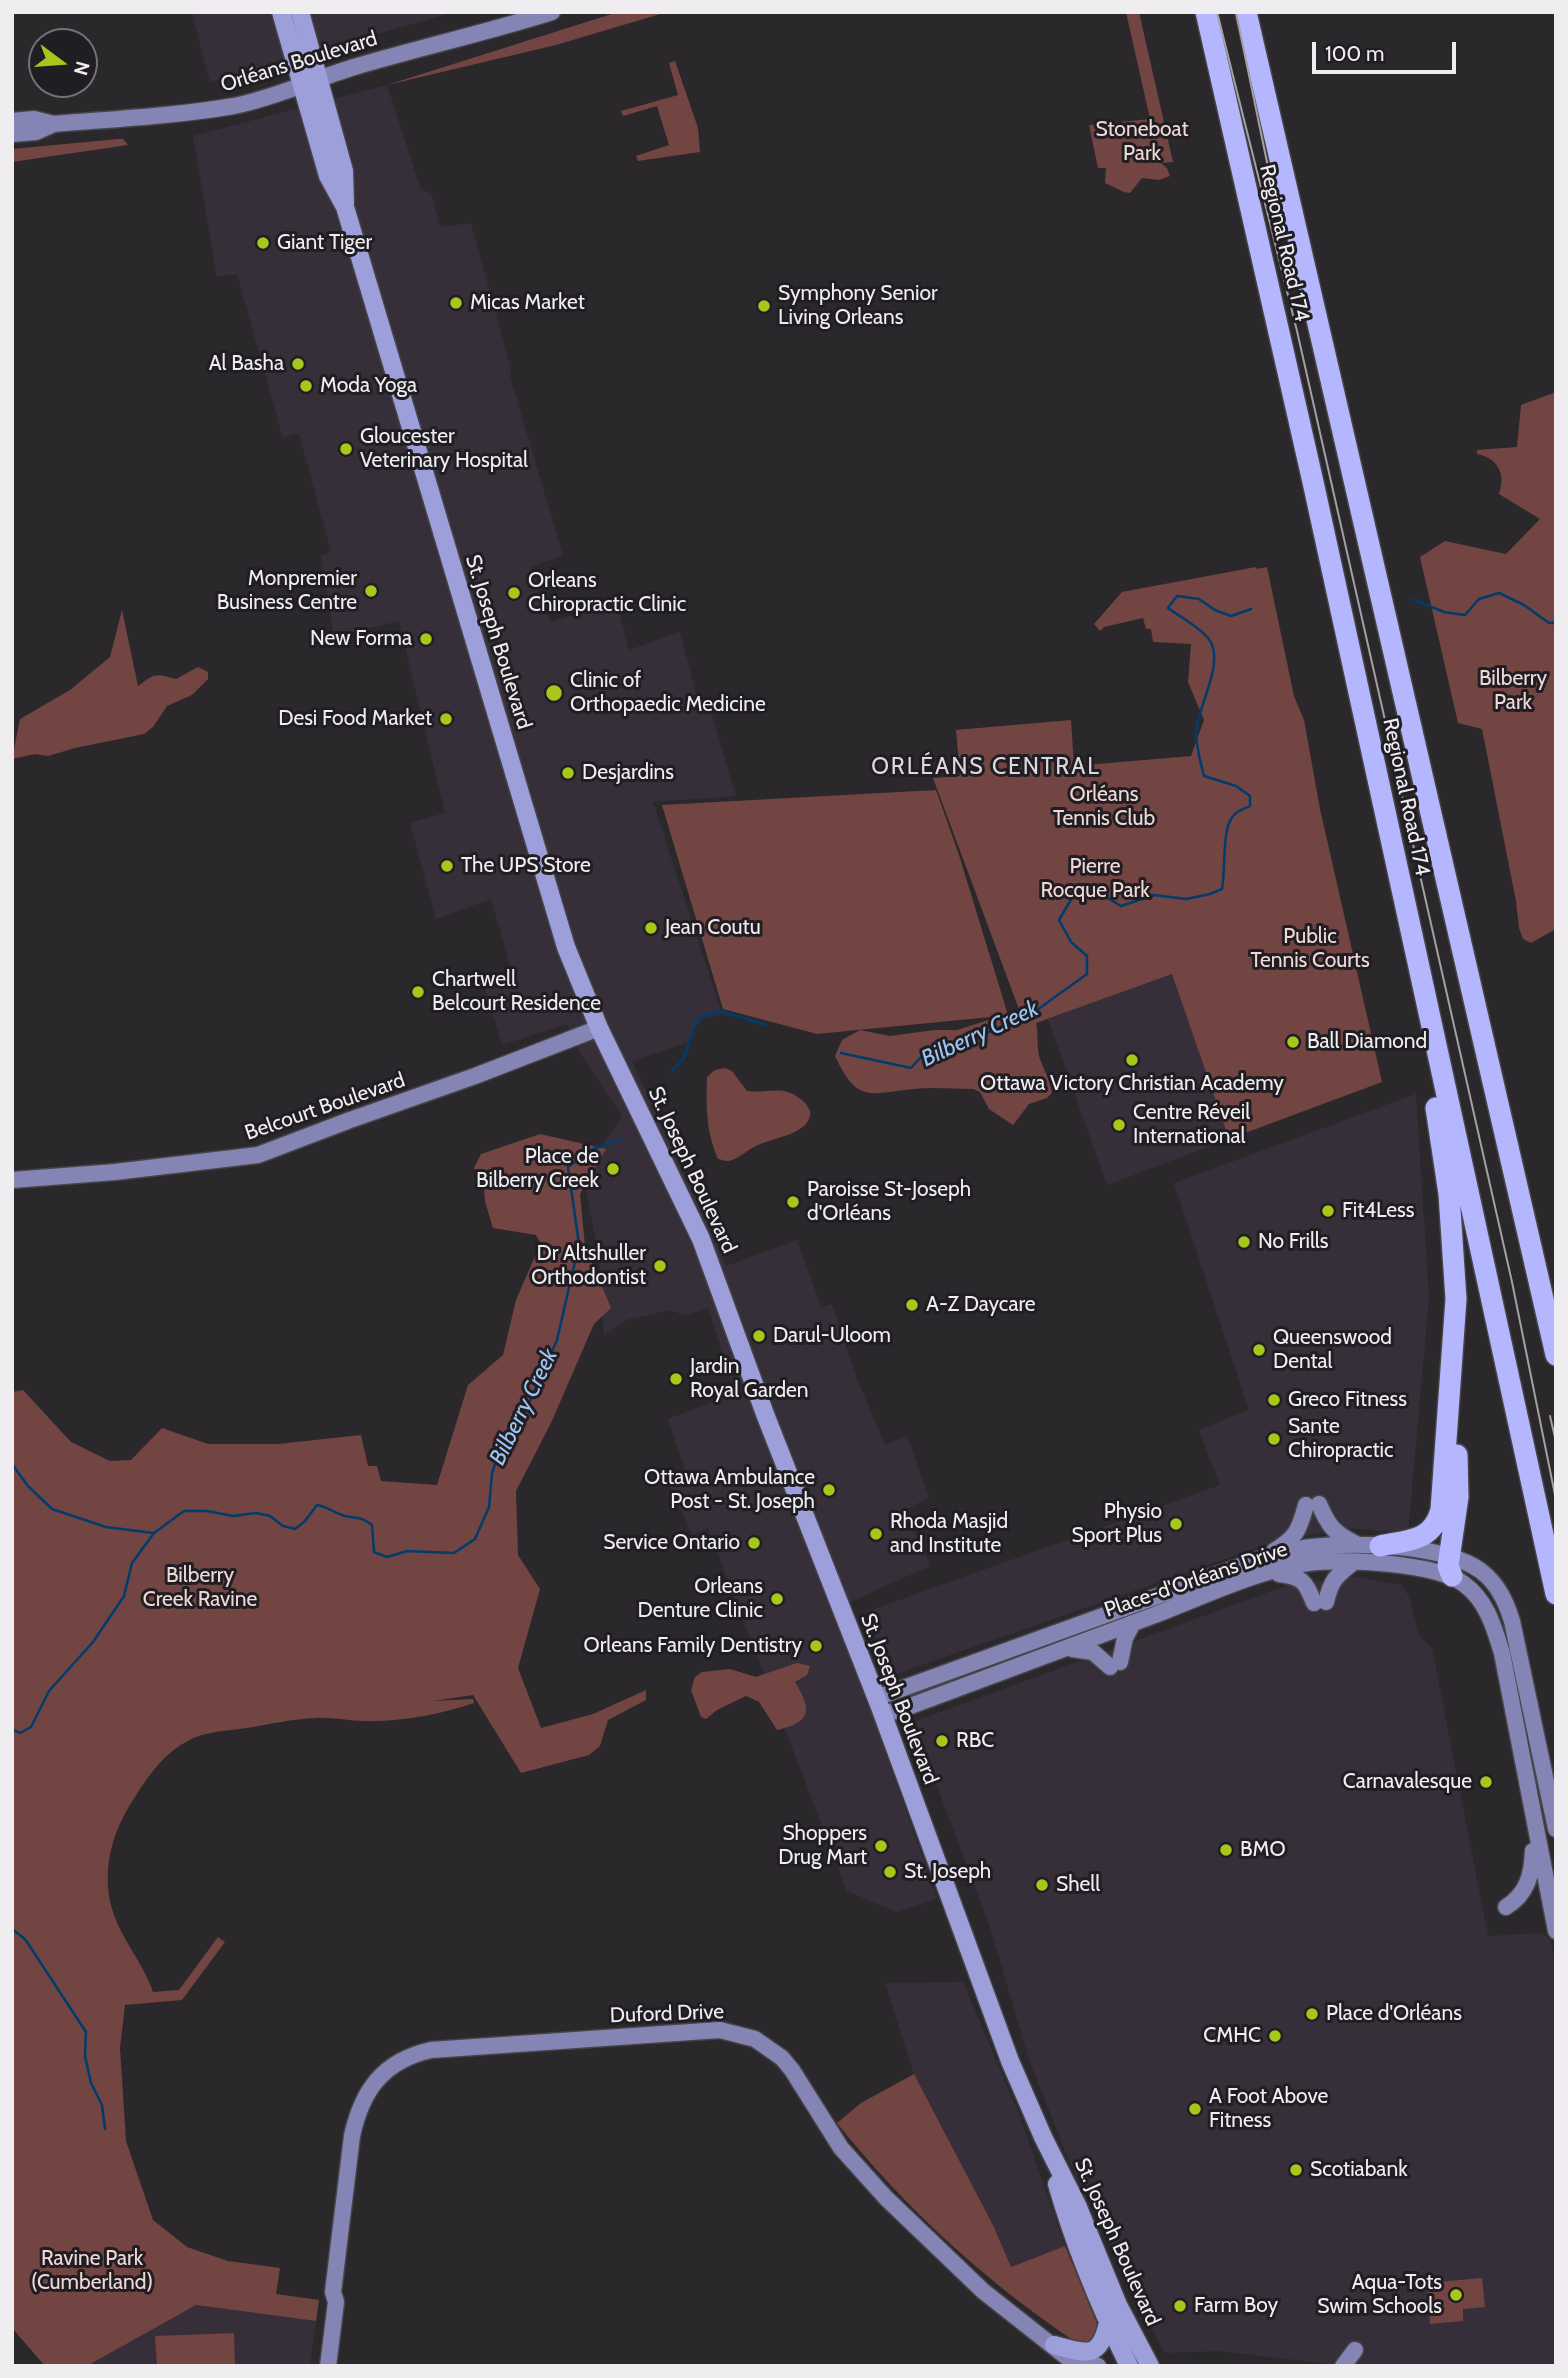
<!DOCTYPE html>
<html>
<head>
<meta charset="utf-8">
<style>
	body { margin:0 }
	#map { position:relative; width:1568px; height:2378px; overflow:hidden; background:#2b282c; font-family:Cabin,sans-serif }
	canvas { display:block }
	.frame { position:absolute; inset:0; border:14px solid #f0edf1; pointer-events:none }
	.north { position:absolute; left:28px; top:28px; width:70px; height:70px; box-sizing:border-box; background:#211e23; border:2px solid #747175; border-radius:50%; rotate:106deg; font-size:19px; font-weight:700; line-height:28px; text-align:center; color:#f0edf1 }
	.north::after { content:''; display:block; margin:auto; width:24px; height:32px; background:#a8c71b; clip-path:polygon(50% 0,100% 100%,50% 72%,0 100%) }
	.scale { position:absolute; left:1312px; top:42px; width:144px; height:32px; box-sizing:border-box; border:4px solid #f0edf1; border-top:0; padding-left:9px; font-size:21px; line-height:24px; white-space:nowrap; color:#f0edf1; -webkit-text-stroke:5px #211e23; paint-order:stroke }
</style>
</head>
<body>
<div id="map">
<canvas width="1568" height="2378"></canvas>
<div class="frame"></div>
<div class="north">N</div>
<div class="scale">100 m</div>
</div>
<script>
const context = document.querySelector('canvas').getContext('2d');
context.lineJoin = 'round';
function paint(path, color) {
  context.fillStyle = color;
  context.fill(path, 'evenodd');
}
function trace(path, color, width, dash) {
  context.strokeStyle = color;
  context.lineWidth = width;
  context.lineCap = dash ? 'butt' : 'round';
  context.setLineDash(dash || []);
  context.stroke(path);
}
function drawText(font, color, halo, rows, align = 'center') {
  context.font = font + ' Cabin,sans-serif';
  context.lineWidth = 6;
  context.setLineDash([]);
  context.textBaseline = 'middle';
  context.strokeStyle = halo;
  context.fillStyle = color;
  for (const [text, x, y, turn = 0] of rows) {
    context.save();
    context.translate(x, y);
    context.rotate((+turn || 0) * Math.PI / 180);
    context.textAlign = isNaN(turn) ? turn : align;
    if (halo) context.strokeText(text, 0, 0);
    context.fillText(text, 0, 0);
    context.restore();
  }
}
paint(new Path2D(`
	M 192,12 L 454,12 L 210,82 Z
	M 387,85 L 421,190 L 431,193 L 440,227 L 471,223 L 511,369 L 510,377 L 563,555 L 531,567 L 551,622 L 617,603 L 629,650 L 680,632 L 700,708 L 709,706 L 736,796 L 653,802 L 722,1014 L 702,1019 L 691,1033 L 689,1042 L 632,1061 L 714,1235 L 726,1266 L 797,1240 L 821,1307 L 832,1304 L 857,1379 L 885,1445 L 907,1436 L 929,1497 L 906,1510 L 930,1566 L 835,1609 L 937,1899 L 896,1912 L 847,1891 L 708,1528 L 693,1535 L 667,1481 L 686,1473 L 668,1419 L 735,1393 L 708,1308 L 685,1316 L 671,1310 L 625,1320 L 604,1336 L 599,1259 L 583,1174 L 622,1116 L 579,1051 L 567,1024 L 502,1045 L 485,988 L 514,979 L 491,899 L 436,919 L 410,823 L 445,813 L 399,621 L 334,637 L 321,556 L 331,552 L 299,433 L 283,438 L 237,274 L 217,277 L 193,136 Z
	M 1172,973 L 1229,1139 L 1107,1185 L 1048,1019 Z
	M 1416,1094 L 1429,1298 L 1408,1533 L 1348,1528 L 1277,1541 L 890,1676 L 866,1612 L 1220,1485 L 1199,1430 L 1249,1410 L 1174,1183 Z
	M 1357,1577 L 1402,1585 L 1409,1597 L 1419,1636 L 1432,1648 L 1488,1936 L 1541,1933 L 1550,1939 L 1556,1964 L 1556,2364 L 1525,2366 L 1347,2366 L 1219,2351 L 1164,2353 L 1070,2163 L 1029,2060 L 991,1930 L 913,1722 L 1291,1584 Z
	M 963,1982 L 1019,2114 L 1065,2246 L 1011,2267 L 994,2227 L 914,2074 L 885,1983 Z
	M 196,2305 L 316,2321 L 310,2366 L 87,2366 Z`), '#362f39');
paint(new Path2D(`
	M 618,12 L 667,12 L 556,45 L 387,85 Z
	M 1126,12 L 1139,12 L 1173,162 L 1161,163 L 1167,168 L 1170,176 L 1159,180 L 1142,178 L 1130,193 L 1124,192 L 1105,183 L 1106,168 L 1098,168 L 1089,125 L 1150,119 Z
	M 675,61 L 698,128 L 700,152 L 638,161 L 636,156 L 669,145 L 657,106 L 623,116 L 621,111 L 678,95 L 669,63 Z
	M 118,139 L 123,139 L 128,145 L 12,162 L 12,149 Z
	M 1556,392 L 1556,929 L 1531,943 L 1523,939 L 1519,928 L 1516,901 L 1482,729 L 1458,723 L 1420,557 L 1445,541 L 1506,554 L 1540,519 L 1499,494 C 1506,474 1498,458 1477,454 L 1477,450 L 1517,447 L 1521,405 Z
	M 1256,567 L 1257,569 L 1267,567 L 1294,696 L 1304,720 L 1320,809 L 1382,1082 L 1229,1139 L 1172,974 L 1036,1023 C 1039,1034 1036,1047 1040,1059 C 1044,1071 1051,1081 1052,1093 L 1047,1098 L 1029,1104 L 1013,1125 L 989,1109 L 980,1092 L 973,1089 C 954,1089 933,1087 913,1089 C 868,1094 857,1103 835,1056 L 842,1040 L 860,1030 L 890,1036 L 934,1030 L 957,1030 L 1001,1016 L 817,1034 L 723,1009 L 662,805 L 936,790 L 959,855 L 1008,1015 L 1018,1016 L 1020,1012 L 933,778 L 960,776 L 956,730 L 1071,720 L 1074,766 L 1191,756 L 1204,720 L 1188,682 L 1191,644 L 1153,642 L 1151,629 L 1146,629 L 1143,618 L 1104,627 L 1100,631 L 1094,624 L 1122,592 Z
	M 122,610 L 138,686 C 155,673 155,673 176,679 L 198,667 L 208,672 L 208,679 L 192,695 L 167,706 L 153,727 L 144,734 L 75,748 L 48,756 L 35,754 L 12,759 L 20,719 L 70,690 L 110,657 Z
	M 725,1068 L 732,1071 L 747,1091 C 771,1094 784,1083 804,1102 C 806,1104 809,1108 810,1111 C 811,1116 808,1123 804,1126 C 791,1137 773,1138 758,1145 C 748,1149 739,1159 729,1161 C 724,1161 723,1160 718,1159 C 706,1131 706,1107 707,1077 L 715,1070 Z
	M 540,1134 L 606,1149 L 580,1194 L 585,1246 L 611,1308 L 594,1324 L 551,1423 L 516,1491 L 518,1555 L 540,1589 L 518,1668 L 541,1728 L 593,1714 L 646,1690 L 646,1700 L 608,1720 L 600,1746 L 589,1755 L 521,1773 L 473,1695 L 433,1701 L 473,1699 L 474,1703 C 438,1715 401,1722 364,1721 C 348,1721 332,1717 316,1718 C 293,1719 270,1724 247,1728 C 227,1731 204,1731 186,1742 C 162,1755 147,1778 133,1800 C 113,1831 103,1865 110,1901 C 117,1935 142,1960 153,1992 L 179,1990 L 218,1937 L 225,1942 L 182,2000 L 125,2005 L 120,2048 L 126,2141 L 153,2220 L 187,2247 L 228,2261 L 280,2268 L 276,2294 L 319,2300 L 316,2321 L 196,2305 L 87,2366 L 45,2366 L 12,2328 L 12,1392 L 23,1390 L 71,1442 L 110,1461 L 131,1460 L 162,1428 L 208,1444 L 278,1444 L 361,1435 L 368,1466 L 377,1466 L 381,1481 L 437,1485 L 468,1385 L 503,1355 L 516,1300 L 536,1254 L 544,1249 L 536,1235 L 493,1228 L 485,1202 L 483,1178 L 474,1168 L 481,1154 Z
	M 797,1663 L 810,1666 L 807,1675 L 795,1682 C 812,1710 812,1722 777,1730 L 759,1702 L 746,1696 L 717,1710 L 706,1719 L 701,1717 L 691,1690 L 695,1677 L 702,1672 L 730,1669 L 756,1677 Z
	M 914,2074 L 994,2227 L 1011,2267 L 1065,2246 L 1098,2326 L 1094,2338 L 1087,2342 L 1074,2341 C 985,2281 904,2207 837,2123 L 861,2103 Z
	M 1482,2278 L 1485,2307 L 1463,2309 L 1463,2321 L 1430,2324 L 1427,2283 Z
	M 234,2333 L 235,2366 L 157,2366 L 155,2336 Z`), '#724442');
trace(new Path2D(`
	M 1412,599 L 1444,612 L 1465,615 L 1479,599 L 1499,593 L 1524,605 L 1549,623 L 1556,623
	M 841,1053 L 911,1068 L 921,1057 L 943,1056 L 986,1033 L 1030,1015 L 1087,974 L 1087,956 L 1071,942 L 1059,920 L 1079,886 L 1090,887 L 1121,906 L 1154,895 L 1186,899 L 1210,894 L 1222,889 C 1226,869 1221,825 1235,814 C 1239,810 1246,808 1250,806 L 1250,796 L 1236,786 L 1204,776 C 1200,760 1195,743 1197,727 C 1200,702 1226,659 1208,638 C 1198,626 1180,617 1168,608 L 1177,596 L 1199,599 L 1215,610 L 1231,616 L 1251,609
	M 670,1073 L 684,1058 L 697,1019 L 720,1011 L 766,1025
	M 12,1464 L 28,1486 L 52,1509 L 106,1527 L 153,1533
	M 12,1729 L 20,1733 L 31,1727 L 49,1691 L 93,1642 L 124,1596 L 132,1563 L 154,1533 L 184,1511 L 207,1511 L 233,1516 L 256,1513 L 270,1516 L 283,1526 L 295,1529 L 305,1521 L 317,1505 C 328,1507 335,1513 345,1516 C 358,1519 360,1516 372,1525 L 374,1552 L 387,1557 L 407,1551 L 454,1553 L 475,1539 L 489,1507 L 492,1473 L 507,1431 L 530,1401 L 557,1340 L 579,1244 L 568,1167 L 591,1150 L 621,1139
	M 12,1929 L 25,1939 L 86,2032 L 85,2056 L 91,2083 L 102,2105 L 105,2129`), '#003c6d', 2.5);
const secondary = new Path2D(`
	M 12,121 L 34,119 L 54,124 C 114,119 175,116 234,106 C 274,98 313,80 351,68 C 418,48 485,33 552,12
	M 12,134 L 36,132 L 54,124
	M 12,1180 L 115,1172 L 258,1155 L 350,1120 L 475,1076 L 599,1028
	M 1319,1504 C 1329,1527 1334,1533 1356,1544
	M 1274,1551 C 1297,1537 1299,1530 1306,1505
	M 1279,1574 C 1303,1577 1305,1581 1314,1603
	M 1326,1602 C 1331,1580 1336,1576 1354,1562
	M 1072,1649 L 1093,1652 L 1110,1667
	M 1120,1662 L 1125,1638 L 1133,1623
	M 876,1698 L 1263,1558 C 1279,1554 1295,1549 1311,1547 C 1356,1542 1444,1544 1481,1571 C 1498,1584 1506,1602 1512,1621 L 1556,1829
	M 882,1713 L 897,1711 C 982,1680 1067,1648 1152,1616 C 1203,1597 1254,1571 1308,1563 C 1343,1558 1436,1563 1464,1584 C 1487,1601 1494,1627 1502,1653 L 1556,1931
	M 1506,1907 C 1527,1894 1532,1875 1533,1851
	M 1068,2353 L 1098,2366
	M 328,2366 L 336,2302 L 333,2292 L 352,2136 C 362,2090 383,2061 431,2050 L 720,2030 L 755,2039 L 782,2058 L 792,2070 L 841,2148 L 886,2198 L 983,2291 L 1078,2366
	M 1343,2366 L 1355,2350`);
const primary = new Path2D(`
	M 281,12 L 328,176 L 345,207 L 566,947 L 599,1028 L 701,1239 L 765,1414 L 880,1707 L 1010,2061 L 1043,2137 L 1077,2205 L 1118,2305 L 1150,2366
	M 300,12 L 344,171 L 345,204
	M 1057,2184 C 1075,2247 1100,2307 1129,2366
	M 1054,2345 C 1085,2353 1099,2361 1108,2323`);
const highway = new Path2D(`
	M 1206,12 L 1313,482 L 1556,1594
	M 1246,12 L 1556,1355
	M 1380,1546 C 1408,1540 1432,1542 1441,1510 L 1456,1299 L 1449,1194 L 1436,1108
	M 1452,1576 L 1448,1566 L 1458,1497 L 1457,1455`);
trace(secondary, '#474448', 19);
trace(primary, '#474448', 21);
trace(highway, '#474448', 24);
trace(secondary, '#8485b4', 16);
trace(primary, '#9d9fda', 18);
trace(highway, '#b4b6fe', 21);
trace(new Path2D(`
	M 1217,12 L 1297,331 L 1512,1282 L 1556,1500
	M 1236,12 L 1282,235
	M 1550,1416 L 1556,1442`), '#a3a0a4', 2);
for (const [x, y, r, color] of [
	[263,243,7,"#a8c71b"],
	[456,303,7,"#a8c71b"],
	[764,306,7,"#a8c71b"],
	[298,364,7,"#a8c71b"],
	[306,386,7,"#a8c71b"],
	[346,449,7,"#a8c71b"],
	[371,591,7,"#a8c71b"],
	[514,593,7,"#a8c71b"],
	[426,639,7,"#a8c71b"],
	[554,693,9,"#a8c71b"],
	[446,719,7,"#a8c71b"],
	[568,773,7,"#a8c71b"],
	[447,866,7,"#a8c71b"],
	[651,928,7,"#a8c71b"],
	[418,992,7,"#a8c71b"],
	[1293,1042,7,"#a8c71b"],
	[1132,1060,7,"#a8c71b"],
	[1119,1125,7,"#a8c71b"],
	[613,1169,7,"#a8c71b"],
	[793,1202,7,"#a8c71b"],
	[1328,1211,7,"#a8c71b"],
	[1244,1242,7,"#a8c71b"],
	[660,1266,7,"#a8c71b"],
	[912,1305,7,"#a8c71b"],
	[759,1336,7,"#a8c71b"],
	[1259,1350,7,"#a8c71b"],
	[676,1379,7,"#a8c71b"],
	[1274,1400,7,"#a8c71b"],
	[1274,1439,7,"#a8c71b"],
	[829,1490,7,"#a8c71b"],
	[1176,1524,7,"#a8c71b"],
	[876,1534,7,"#a8c71b"],
	[754,1543,7,"#a8c71b"],
	[777,1599,7,"#a8c71b"],
	[816,1646,7,"#a8c71b"],
	[942,1741,7,"#a8c71b"],
	[1486,1782,7,"#a8c71b"],
	[881,1846,7,"#a8c71b"],
	[1226,1850,7,"#a8c71b"],
	[890,1872,7,"#a8c71b"],
	[1042,1885,7,"#a8c71b"],
	[1312,2014,7,"#a8c71b"],
	[1275,2036,7,"#a8c71b"],
	[1195,2109,7,"#a8c71b"],
	[1296,2170,7,"#a8c71b"],
	[1456,2295,7,"#a8c71b"],
	[1180,2306,7,"#a8c71b"]
]) {
  const dot = new Path2D();
  dot.arc(x, y, r, 0, 2 * Math.PI);
  context.fillStyle = color;
  context.fill(dot);
  trace(dot, '#211e23', 2.5);
}
drawText('21px', '#f0edf1', '#211e23', [
	["Orléans Boulevard",299,62,-17],
	["Regional Road 174",1284,243,77],
	["St. Joseph Boulevard",498,642,73],
	["Regional Road 174",1406,797,78],
	["Belcourt Boulevard",325,1107,-19],
	["St. Joseph Boulevard",692,1170,65],
	["Place-d'Orléans Drive",1196,1580,-19],
	["St. Joseph Boulevard",899,1699,69],
	["Duford Drive",667,2014,-2],
	["St. Joseph Boulevard",1117,2242,66]
]);
drawText('21px', '#efd8d6', '#211e23', [
	["Stoneboat",1142,130],
	["Park",1142,154],
	["Bilberry",1513,679],
	["Park",1513,703],
	["Orléans",1104,795],
	["Tennis Club",1104,819],
	["Pierre",1095,867],
	["Rocque Park",1095,891],
	["Public",1310,937],
	["Tennis Courts",1310,961],
	["Bilberry",200,1576],
	["Creek Ravine",200,1600],
	["Ravine Park",92,2259],
	["(Cumberland)",92,2283]
]);
drawText('21px', '#f0edf1', '#211e23', [
	["Giant Tiger",277,243],
	["Symphony Senior",778,294],
	["Living Orleans",778,318],
	["Micas Market",470,303],
	["Al Basha",284,364,"right"],
	["Moda Yoga",320,386],
	["Gloucester",360,437],
	["Veterinary Hospital",360,461],
	["Monpremier",357,579,"right"],
	["Business Centre",357,603,"right"],
	["Orleans",528,581],
	["Chiropractic Clinic",528,605],
	["New Forma",412,639,"right"],
	["Clinic of",570,681],
	["Orthopaedic Medicine",570,705],
	["Desi Food Market",432,719,"right"],
	["Desjardins",582,773],
	["The UPS Store",461,866],
	["Jean Coutu",665,928],
	["Chartwell",432,980],
	["Belcourt Residence",432,1004],
	["Ball Diamond",1307,1042],
	["Ottawa Victory Christian Academy",1132,1084,"center"],
	["Centre Réveil",1133,1113],
	["International",1133,1137],
	["Place de",599,1157,"right"],
	["Bilberry Creek",599,1181,"right"],
	["Paroisse St-Joseph",807,1190],
	["d'Orléans",807,1214],
	["Fit4Less",1342,1211],
	["No Frills",1258,1242],
	["Dr Altshuller",646,1254,"right"],
	["Orthodontist",646,1278,"right"],
	["A-Z Daycare",926,1305],
	["Darul-Uloom",773,1336],
	["Queenswood",1273,1338],
	["Dental",1273,1362],
	["Jardin",690,1367],
	["Royal Garden",690,1391],
	["Greco Fitness",1288,1400],
	["Sante",1288,1427],
	["Chiropractic",1288,1451],
	["Ottawa Ambulance",815,1478,"right"],
	["Post - St. Joseph",815,1502,"right"],
	["Physio",1162,1512,"right"],
	["Sport Plus",1162,1536,"right"],
	["Rhoda Masjid",890,1522],
	["and Institute",890,1546],
	["Service Ontario",740,1543,"right"],
	["Orleans",763,1587,"right"],
	["Denture Clinic",763,1611,"right"],
	["Orleans Family Dentistry",802,1646,"right"],
	["RBC",956,1741],
	["Carnavalesque",1472,1782,"right"],
	["Shoppers",867,1834,"right"],
	["Drug Mart",867,1858,"right"],
	["BMO",1240,1850],
	["St. Joseph",904,1872],
	["Shell",1056,1885],
	["Place d'Orléans",1326,2014],
	["CMHC",1261,2036,"right"],
	["A Foot Above",1209,2097],
	["Fitness",1209,2121],
	["Scotiabank",1310,2170],
	["Aqua-Tots",1442,2283,"right"],
	["Swim Schools",1442,2307,"right"],
	["Farm Boy",1194,2306]
], 'left');
context.letterSpacing = '2px';
drawText('23px', '#dcd8de', '#211e23', [
	["ORLÉANS CENTRAL",986,767]
]);
context.letterSpacing = '0px';
drawText('italic 23px', '#9bc6f3', '#211e23', [
	["Bilberry Creek",980,1034,-25],
	["Bilberry Creek",524,1407,-64]
]);
</script>
</body>
</html>
